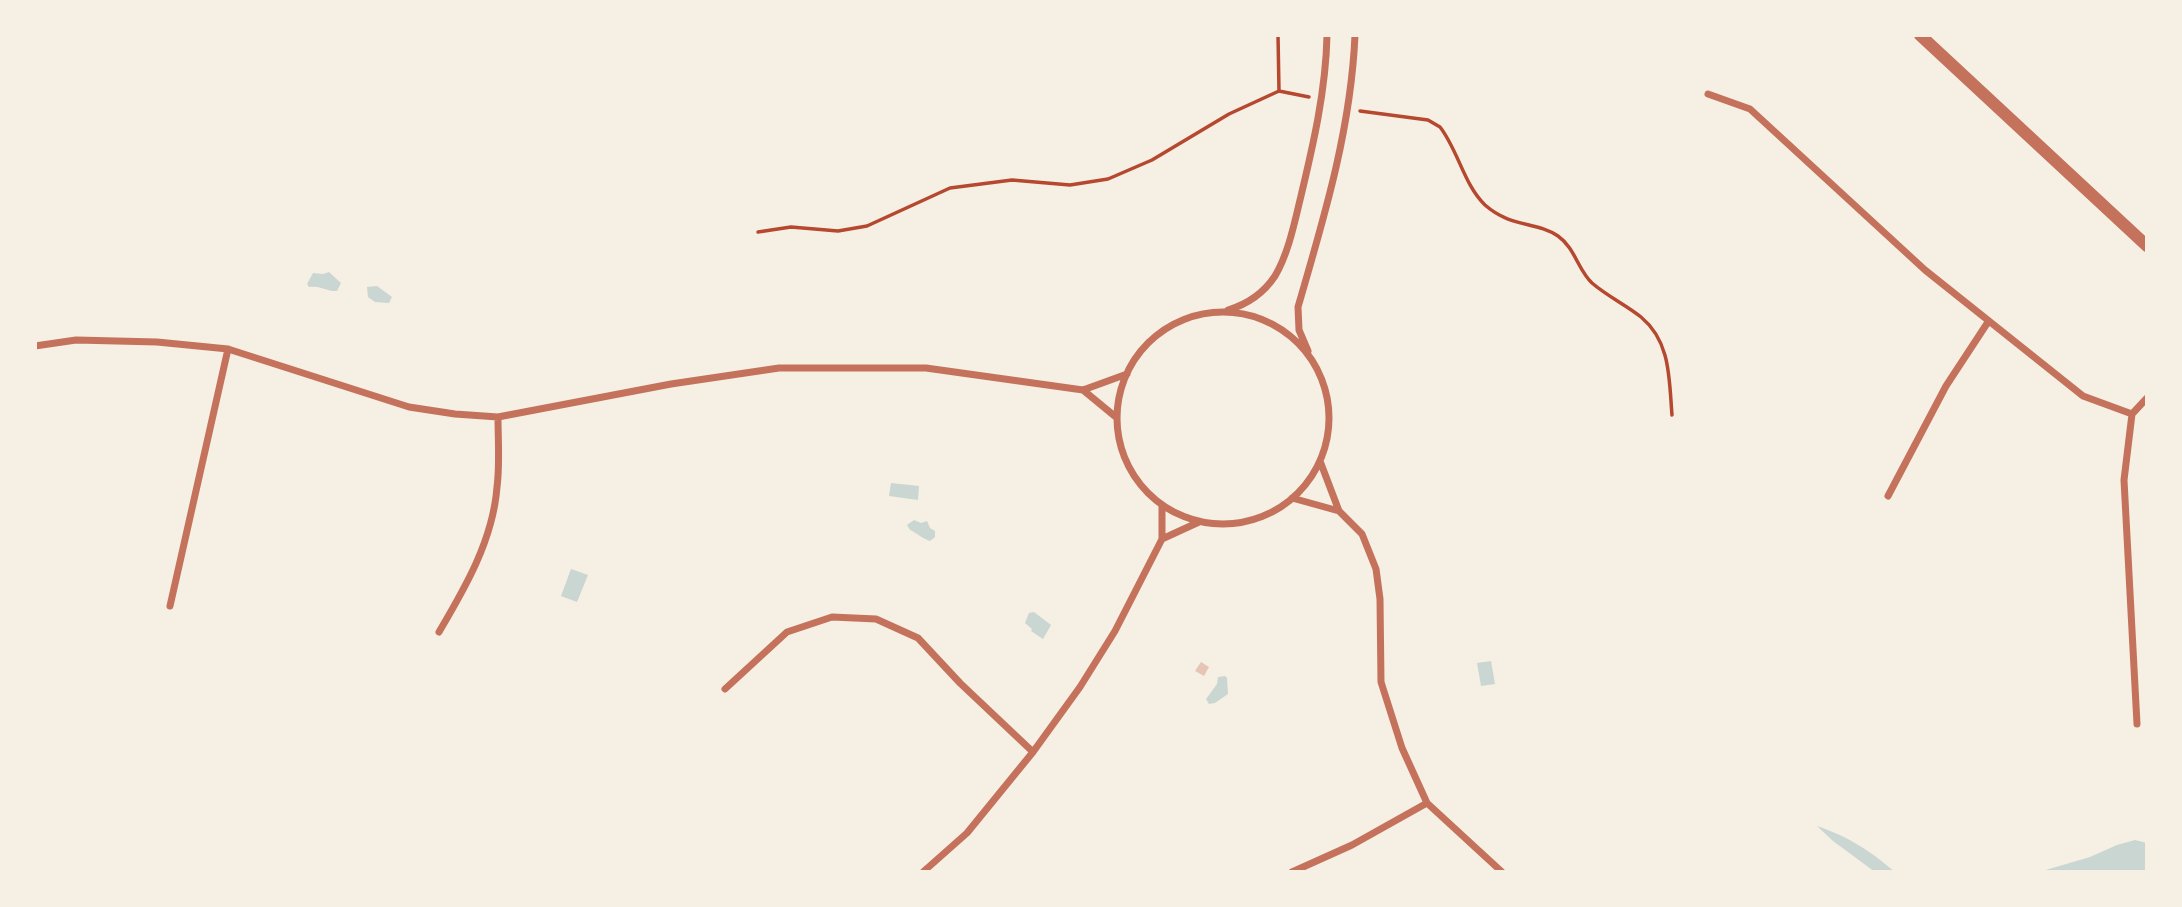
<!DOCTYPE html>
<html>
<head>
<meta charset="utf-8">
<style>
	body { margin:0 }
	#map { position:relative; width:2182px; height:907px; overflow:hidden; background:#f6efe4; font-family:"PT Sans Narrow",sans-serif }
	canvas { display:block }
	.frame { position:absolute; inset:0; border:37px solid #f6efe4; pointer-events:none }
</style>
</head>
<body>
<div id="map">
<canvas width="2182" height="907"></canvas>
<div class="frame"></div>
</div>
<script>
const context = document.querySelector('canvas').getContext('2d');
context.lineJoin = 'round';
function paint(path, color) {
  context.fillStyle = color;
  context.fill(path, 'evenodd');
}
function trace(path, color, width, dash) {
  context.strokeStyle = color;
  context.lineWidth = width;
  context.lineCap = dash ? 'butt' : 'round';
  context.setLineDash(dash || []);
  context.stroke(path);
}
paint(new Path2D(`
	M 329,272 L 341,283 L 337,291 C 327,292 322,285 309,287 L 307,284 L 313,273 L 323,274 Z
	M 377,286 L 392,297 L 389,303 L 375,302 L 368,297 L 367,287 Z
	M 891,483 L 919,486 L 918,500 L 889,496 Z
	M 914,520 L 921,523 L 927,521 L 930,528 L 935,531 L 935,537 L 930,541 C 923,539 917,533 910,530 L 907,525 Z
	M 571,569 L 588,575 L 577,602 L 561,596 Z
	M 1034,612 L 1051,625 L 1043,639 L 1031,631 L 1032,629 L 1025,623 L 1029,613 Z
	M 1491,661 L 1495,684 L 1481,686 L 1477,663 Z
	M 1225,676 L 1227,678 L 1228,694 L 1215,703 L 1209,704 L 1206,699 L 1217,684 L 1218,677 Z
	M 1817,826 C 1849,837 1869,850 1895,872 L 1875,872 L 1833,841 Z
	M 2135,840 L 2147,843 L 2147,872 L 2039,872 L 2090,857 L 2117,845 Z`), '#c9d6d2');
paint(new Path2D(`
	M 1201,662 L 1209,667 L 1204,676 L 1195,671 Z`), '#e6c5b7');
trace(new Path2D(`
	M 1278,35 L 1279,91 L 1309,97
	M 1360,111 L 1428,120 L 1440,127 C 1458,150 1464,185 1485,205 C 1511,228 1536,221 1558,236 C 1575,248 1578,270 1592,283 C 1607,296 1626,305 1641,317 C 1671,342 1669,379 1672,415
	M 758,232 L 791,227 L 838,231 L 867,226 L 950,188 L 1012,180 L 1070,185 L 1108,179 L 1152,160 L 1229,114 L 1279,91`), '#b5482f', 3.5);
trace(new Path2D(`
	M 1708,94 L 1750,109 L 1925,270 L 2083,396 L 2132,414 L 2147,398
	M 1228,310 C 1248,304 1263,294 1275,276 C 1288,254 1294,225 1300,200 C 1313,146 1326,90 1327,35
	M1117 418a106 106 0 1 1 212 0a106 106 0 1 1-212 0Z
	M 35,346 L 76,340 L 157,342 L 228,349 L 409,407 L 455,414 L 498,417 L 671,384 L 779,368 L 926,368 L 1083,390 L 1127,374
	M 1308,351 L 1299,330 L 1298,307 C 1324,218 1351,129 1355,35
	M 1083,390 L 1117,418
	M 2132,414 L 2124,480 L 2137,724
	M 1320,461 L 1339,511 L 1362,534 L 1376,569 L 1380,599 L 1381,682 L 1402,748 L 1427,803 L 1502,872
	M 1888,496 L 1946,386 L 1988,322
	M 1292,498 L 1339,511
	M 1162,539 L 1199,522
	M 170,606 L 228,349
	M 439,632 C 465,588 493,540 497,487 C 500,464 498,440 498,417
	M 725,689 L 787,632 L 832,617 L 876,619 L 918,638 L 960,683 L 1033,752
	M 923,872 L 967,833 L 1033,752 L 1080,687 L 1115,631 L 1162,539 L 1162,505
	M 1292,872 L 1352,845 L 1427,803`), '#c5725c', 7);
trace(new Path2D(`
	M 1920,35 L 2147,246`), '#c5725c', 12);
</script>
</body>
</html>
